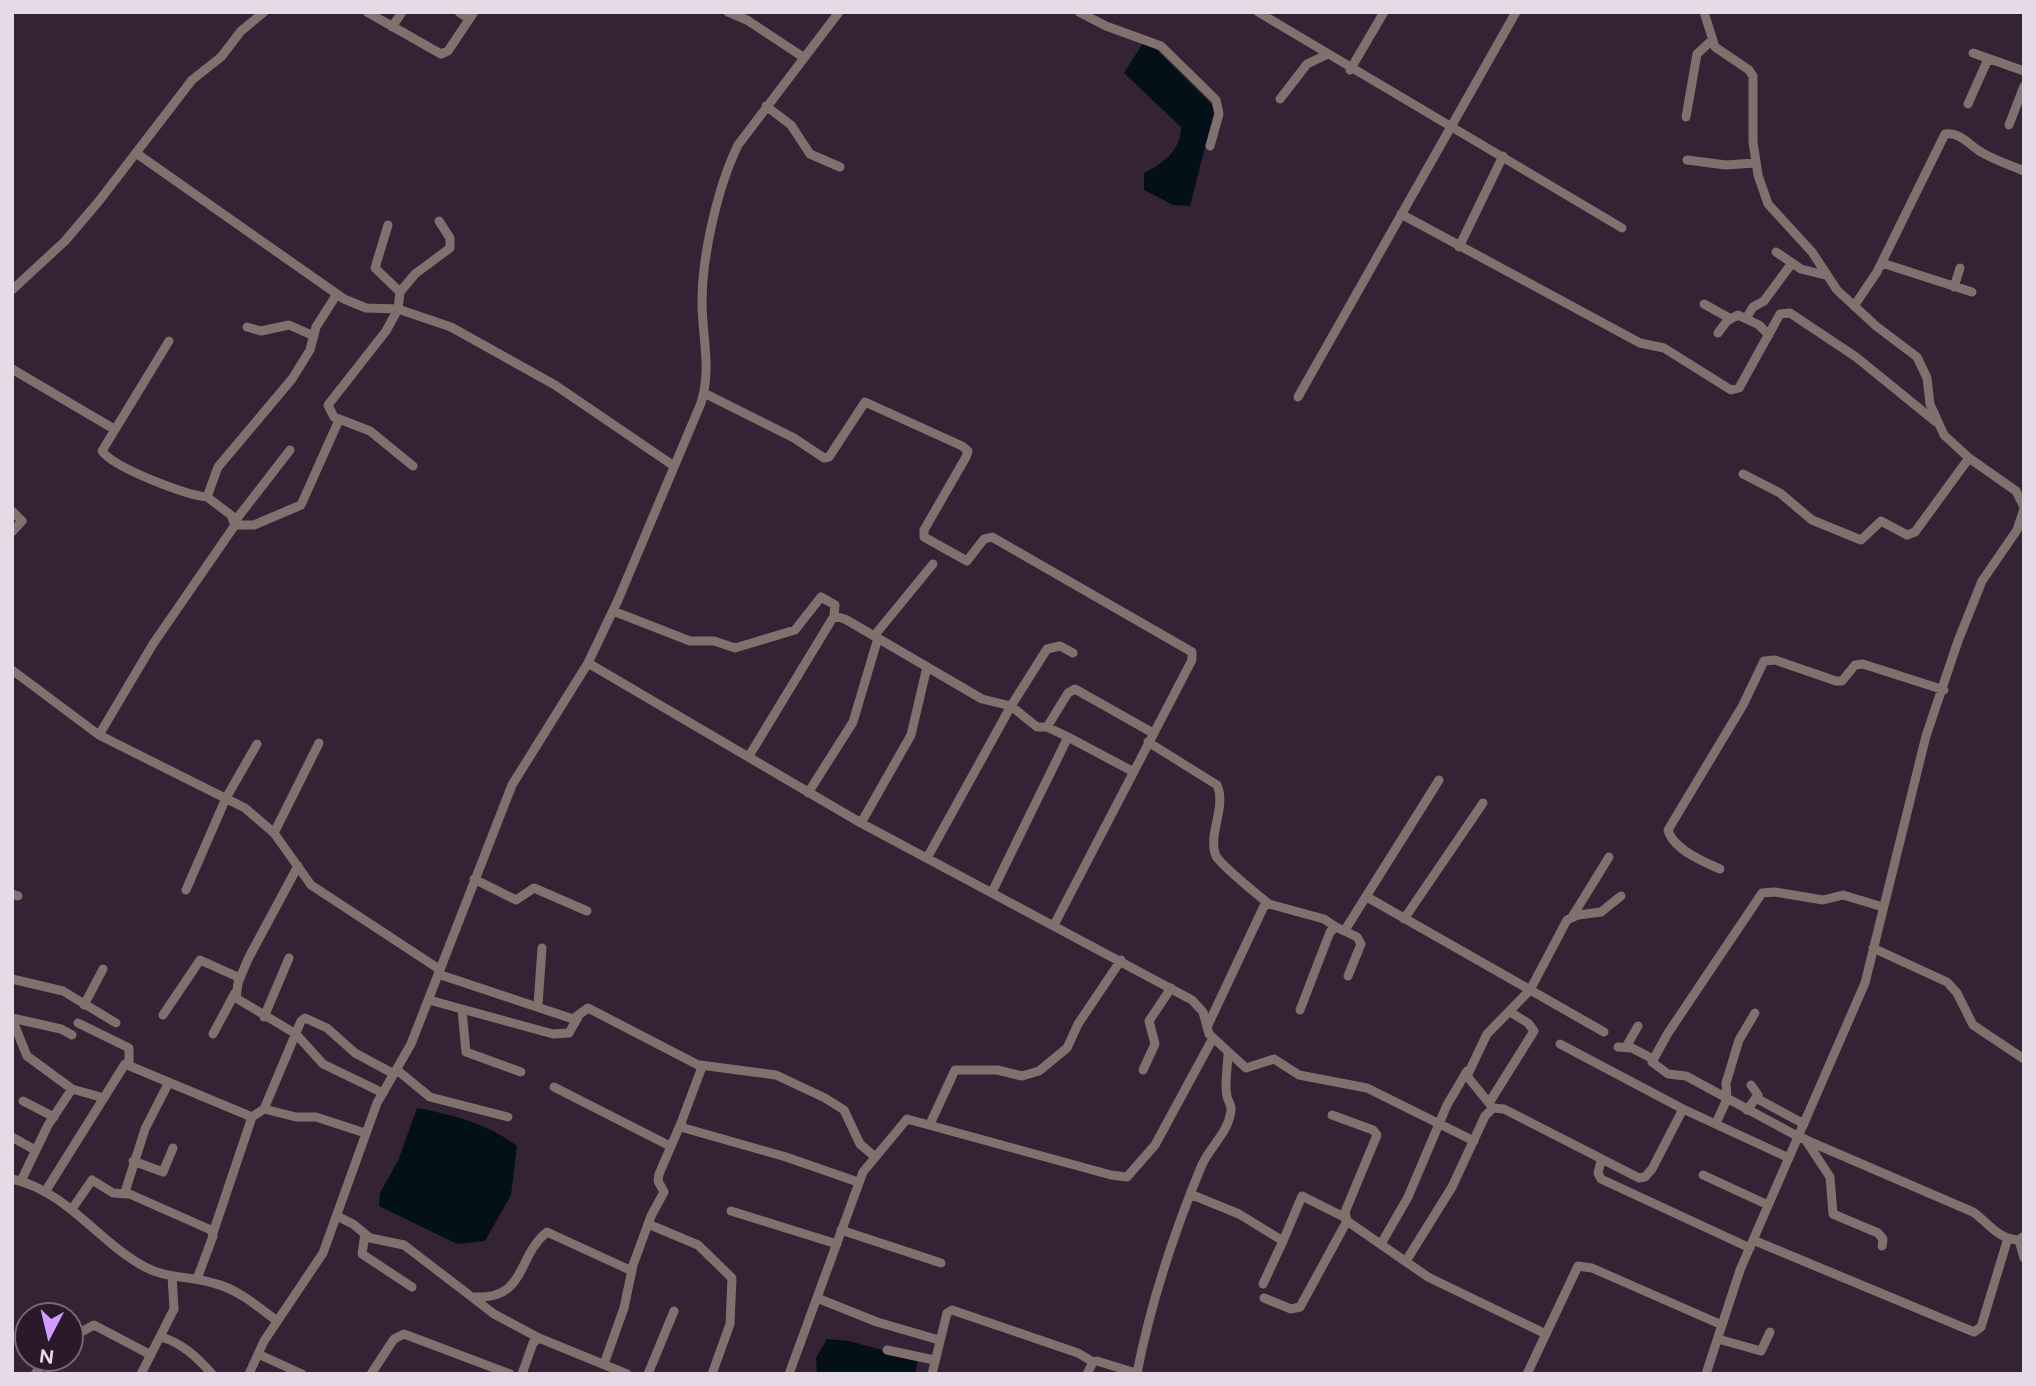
<!DOCTYPE html>
<html>
<head>
<meta charset="utf-8">
<style>
	body { margin:0 }
	#map { position:relative; width:2036px; height:1386px; overflow:hidden; background:#342235; font-family:Figtree,sans-serif }
	canvas { display:block }
	.frame { position:absolute; inset:0; border:14px solid #e6dae6; pointer-events:none }
	.north { position:absolute; left:14px; top:1302px; width:70px; height:70px; box-sizing:border-box; background:#2a182b; border:2px solid #756676; border-radius:50%; rotate:187deg; font-size:19px; font-weight:700; line-height:28px; text-align:center; color:#e6dae6 }
	.north::after { content:''; display:block; margin:auto; width:24px; height:32px; background:#d39cfc; clip-path:polygon(50% 0,100% 100%,50% 72%,0 100%) }
</style>
</head>
<body>
<div id="map">
<canvas width="2036" height="1386"></canvas>
<div class="frame"></div>
<div class="north">N</div>
</div>
<script>
const context = document.querySelector('canvas').getContext('2d');
context.lineJoin = 'round';
function paint(path, color) {
  context.fillStyle = color;
  context.fill(path, 'evenodd');
}
function trace(path, color, width, dash) {
  context.strokeStyle = color;
  context.lineWidth = width;
  context.lineCap = dash ? 'butt' : 'round';
  context.setLineDash(dash || []);
  context.stroke(path);
}
paint(new Path2D(`
	M 1143,43 L 1155,48 L 1212,105 L 1214,112 L 1190,206 L 1173,205 L 1144,190 L 1144,173 C 1164,163 1181,150 1181,127 L 1124,73 Z
	M 417,1108 C 454,1115 486,1123 517,1146 L 511,1195 L 485,1241 L 457,1244 L 379,1206 L 380,1193 L 398,1161 Z
	M 827,1339 L 849,1341 L 918,1360 L 915,1374 L 817,1374 L 816,1358 Z`), '#041018');
trace(new Path2D(`
	M 367,12 L 441,54 L 448,51 L 474,12
	M 459,12 L 469,19
	M 728,12 L 747,20 L 803,57
	M 1079,12 L 1106,26 L 1161,46 L 1216,100 L 1219,114 L 1210,146
	M 1258,12 L 1622,228
	M 1704,12 L 1715,47 L 1749,70 L 1753,76 L 1753,142 L 1758,175 L 1768,204 L 1812,252 L 1837,290 L 1876,326 L 1917,357 L 1927,378 L 1930,404 L 1944,435 L 1969,458 L 2016,491 L 2024,507
	M 392,27 L 402,12
	M 1973,53 L 2024,71
	M 1350,70 L 1384,12
	M 1280,99 L 1307,64 L 1326,55
	M 1968,104 L 1988,59
	M 766,106 L 791,125 L 810,154 L 840,167
	M 1686,117 L 1697,54 L 1711,41
	M 2009,125 L 2024,86
	M 136,153 L 344,299 L 366,308 L 398,309 L 451,327 L 555,385 L 674,466
	M 1687,160 L 1726,165 L 1755,163
	M 1401,214 L 1640,343 L 1664,348 L 1731,390 L 1739,388 L 1780,314 L 1790,313 L 1856,357 L 1936,422
	M 388,225 L 375,268 L 400,292
	M 1459,247 L 1503,156
	M 1776,252 L 1801,269 L 1825,275
	M 1882,263 L 1972,292
	M 1954,287 L 1960,268
	M 12,290 L 65,241 L 99,201 L 192,80 L 221,57 L 241,31 L 264,12
	M 1704,304 L 1731,319
	M 1854,306 L 1877,272 L 1945,134 C 1961,132 1969,145 1981,152 C 1994,160 2010,165 2024,171
	M 1747,317 L 1753,307 L 1764,301 L 1792,263
	M 247,327 L 261,331 L 289,325 L 314,336
	M 1718,333 L 1727,321 L 1738,315 L 1759,325 L 1769,335
	M 169,341 L 102,451 C 114,468 186,495 207,497
	M 12,369 L 114,429
	M 704,393 L 794,438 L 824,458 L 829,457 L 865,402 L 962,446 L 968,451 L 966,457 L 924,530 L 924,537 L 967,561 L 984,539 L 992,537 L 1192,652 L 1192,660 L 1054,925
	M 1298,397 L 1516,12
	M 413,466 L 370,431 L 334,417 L 328,405 L 386,331 L 398,309 L 400,292 L 415,274 L 450,248 L 450,238 L 439,221
	M 1743,474 L 1780,493 L 1812,520 L 1861,540 L 1881,521 L 1907,535 L 1915,532 L 1969,458
	M 12,511 L 22,521 L 12,532
	M 235,521 L 290,450
	M 235,525 L 254,525 L 301,505 L 339,420
	M 613,611 L 690,641 L 714,641 L 735,648 L 795,630 L 821,597 L 835,605 L 834,616
	M 874,636 L 933,564
	M 588,663 L 861,823 L 1192,1000 L 1203,1012 L 1209,1034 L 1246,1068 L 1274,1059 L 1299,1075 L 1367,1088 L 1474,1141
	M 12,670 L 99,735 L 245,808 L 274,833 L 311,885 L 439,969
	M 99,735 L 153,644 L 235,525 L 231,515 L 207,497 L 218,467 L 292,379 L 310,350 L 316,327 L 337,294
	M 1068,737 L 1132,771
	M 1148,742 L 1217,785 C 1227,807 1207,835 1216,856 C 1220,864 1260,897 1269,904
	M 749,756 L 834,616 L 845,619 L 982,699 L 1011,706 L 1037,727 L 1047,727 L 1068,693 L 1075,689 L 1153,733
	M 808,793 L 853,722 L 878,638
	M 861,823 L 911,735 L 927,667
	M 274,833 L 319,743
	M 927,858 L 1011,706 L 1047,649 L 1060,646 L 1073,653
	M 298,866 L 248,959 L 238,983 L 236,998 L 296,1034 L 323,1064 L 383,1093
	M 1720,869 C 1703,862 1673,849 1668,830 L 1743,705 L 1764,661 L 1775,660 L 1836,681 L 1842,681 L 1855,665 L 1863,664 L 1944,690
	M 474,879 L 516,900 L 534,888 L 587,911
	M 186,890 L 226,798 L 257,744
	M 992,892 L 1068,737 L 1047,727
	M 12,894 L 18,896
	M 1367,897 L 1604,1032
	M 1883,907 L 1843,895 L 1823,900 L 1775,892 L 1762,893 L 1668,1033 L 1652,1062 L 1668,1074 L 1686,1076 L 1799,1137 L 1973,1212 C 1989,1223 1997,1239 2019,1240 L 2024,1236
	M 1572,917 L 1609,857
	M 1404,919 L 1483,803
	M 1345,930 L 1439,780
	M 1873,948 L 1947,982 L 1957,993 L 1973,1025 L 2024,1059
	M 438,974 L 573,1019 L 588,1008 L 702,1067 L 681,1123 L 684,1128 L 786,1157 L 858,1182
	M 12,979 L 63,991 L 116,1023
	M 429,1000 L 553,1034 L 569,1033 L 578,1017
	M 84,1005 L 103,969
	M 538,1005 L 542,948
	M 462,1010 L 466,1052 L 521,1072
	M 1300,1010 L 1330,932 L 1336,927 L 1357,937 L 1361,944 L 1348,976
	M 163,1015 L 200,960 L 240,978
	M 264,1017 L 289,958
	M 12,1018 L 61,1029 L 72,1035
	M 12,1019 L 27,1056 L 72,1089 L 104,1098
	M 78,1023 L 129,1048 L 129,1064
	M 1207,1027 L 1264,906 L 1269,904 L 1324,919 L 1336,927
	M 213,1034 L 235,993
	M 1560,1044 L 1683,1109
	M 1618,1047 L 1632,1048 L 1653,1059
	M 1626,1047 L 1638,1026
	M 700,1065 L 776,1075 L 825,1098 L 844,1110 L 860,1144 L 874,1156
	M 397,1070 L 430,1097 L 508,1117
	M 1143,1070 L 1155,1044 L 1149,1021 L 1171,988
	M 169,1082 L 145,1129 L 125,1192 L 211,1230 L 213,1236 L 197,1279
	M 554,1087 L 670,1146
	M 1756,1098 L 1804,1124
	M 23,1101 L 54,1117
	M 1489,1103 L 1534,1031 L 1528,1023 L 1510,1012
	M 1493,1108 L 1467,1076 L 1487,1034 L 1530,990 L 1567,920 L 1578,915 L 1601,912 L 1621,896
	M 264,1109 L 301,1021 L 305,1018 L 327,1028 L 355,1053 L 394,1074
	M 1747,1110 L 1758,1095 L 1751,1085
	M 1332,1115 L 1373,1130 L 1377,1135 L 1345,1212 L 1347,1221 L 1428,1277 L 1546,1334
	M 1716,1123 L 1727,1099 L 1726,1083 L 1739,1040 L 1755,1013
	M 930,1124 L 955,1070 L 997,1070 L 1022,1076 L 1039,1071 L 1067,1048 L 1078,1024 L 1121,960
	M 12,1137 L 35,1150
	M 1805,1139 L 1830,1177 L 1833,1214 L 1878,1233 L 1883,1239 L 1882,1246
	M 133,1161 L 163,1172 L 173,1148
	M 1601,1161 L 1598,1173 L 1601,1179 L 1750,1248
	M 1703,1175 L 1768,1205
	M 12,1179 C 67,1191 98,1242 145,1267 C 167,1279 191,1276 213,1283 C 238,1289 257,1306 277,1321
	M 21,1181 L 48,1125 L 72,1089
	M 45,1192 L 125,1064 L 252,1117 L 264,1109 L 296,1117 L 316,1117 L 365,1133
	M 1190,1194 L 1239,1214 L 1283,1241 L 1302,1196 L 1344,1217
	M 72,1209 L 92,1180 L 113,1193 L 127,1194
	M 731,1211 L 837,1244
	M 337,1216 L 353,1224 L 370,1238 L 404,1245 L 494,1314 L 539,1338
	M 648,1224 L 698,1245 L 732,1278 L 730,1324 L 712,1374
	M 841,1230 L 941,1263
	M 213,1233 L 252,1117
	M 365,1234 L 362,1254 L 412,1287
	M 1753,1240 L 1974,1332 L 1981,1327 L 2008,1238
	M 2019,1240 L 2024,1258
	M 1381,1244 L 1408,1197 L 1447,1105 L 1467,1071
	M 1406,1261 L 1452,1187 L 1485,1116 L 1493,1108 L 1504,1109 L 1639,1178 L 1645,1177 L 1652,1169 L 1683,1109 L 1789,1158
	M 1263,1284 L 1283,1241
	M 475,1297 C 527,1299 516,1257 547,1232 L 632,1271
	M 817,1298 L 877,1322 L 939,1340
	M 1264,1298 L 1291,1309 L 1300,1307 L 1347,1221
	M 161,1337 C 182,1343 197,1357 212,1374
	M 70,1338 L 94,1325 L 151,1355
	M 1718,1339 L 1761,1351 L 1770,1332
	M 887,1350 L 934,1360
	M 258,1354 L 302,1374
	M 604,1364 L 624,1308 L 633,1265 L 651,1216 L 664,1192 L 658,1181 L 659,1174 L 681,1123
	M 1137,1373 C 1151,1302 1173,1235 1201,1167 C 1209,1147 1228,1134 1231,1111 C 1232,1105 1228,1102 1227,1096 C 1224,1083 1228,1066 1228,1053
	M 35,1374 L 47,1358
	M 141,1374 L 174,1309 L 172,1276
	M 249,1374 L 264,1341 L 323,1253 L 377,1103 L 411,1044 L 512,785 L 588,663 L 618,600 L 701,403 C 712,367 702,338 702,302 C 702,255 718,186 738,145 L 839,12
	M 371,1374 L 394,1339 L 404,1334 L 510,1374
	M 522,1374 L 533,1343 L 539,1338 L 627,1374
	M 648,1374 L 674,1311
	M 789,1374 L 863,1172 L 907,1119 L 1111,1175 L 1127,1177 L 1155,1145 L 1213,1038
	M 932,1374 L 947,1313 L 952,1310 L 1078,1353 L 1093,1362
	M 1087,1374 L 1093,1362 L 1097,1361 L 1139,1374
	M 1527,1374 L 1578,1266 L 1592,1268 L 1722,1325
	M 1706,1374 L 1740,1270 L 1865,983 L 1926,736 L 1958,641 L 1982,581 L 2017,530 L 2024,509`), '#80716e', 9);
</script>
</body>
</html>
